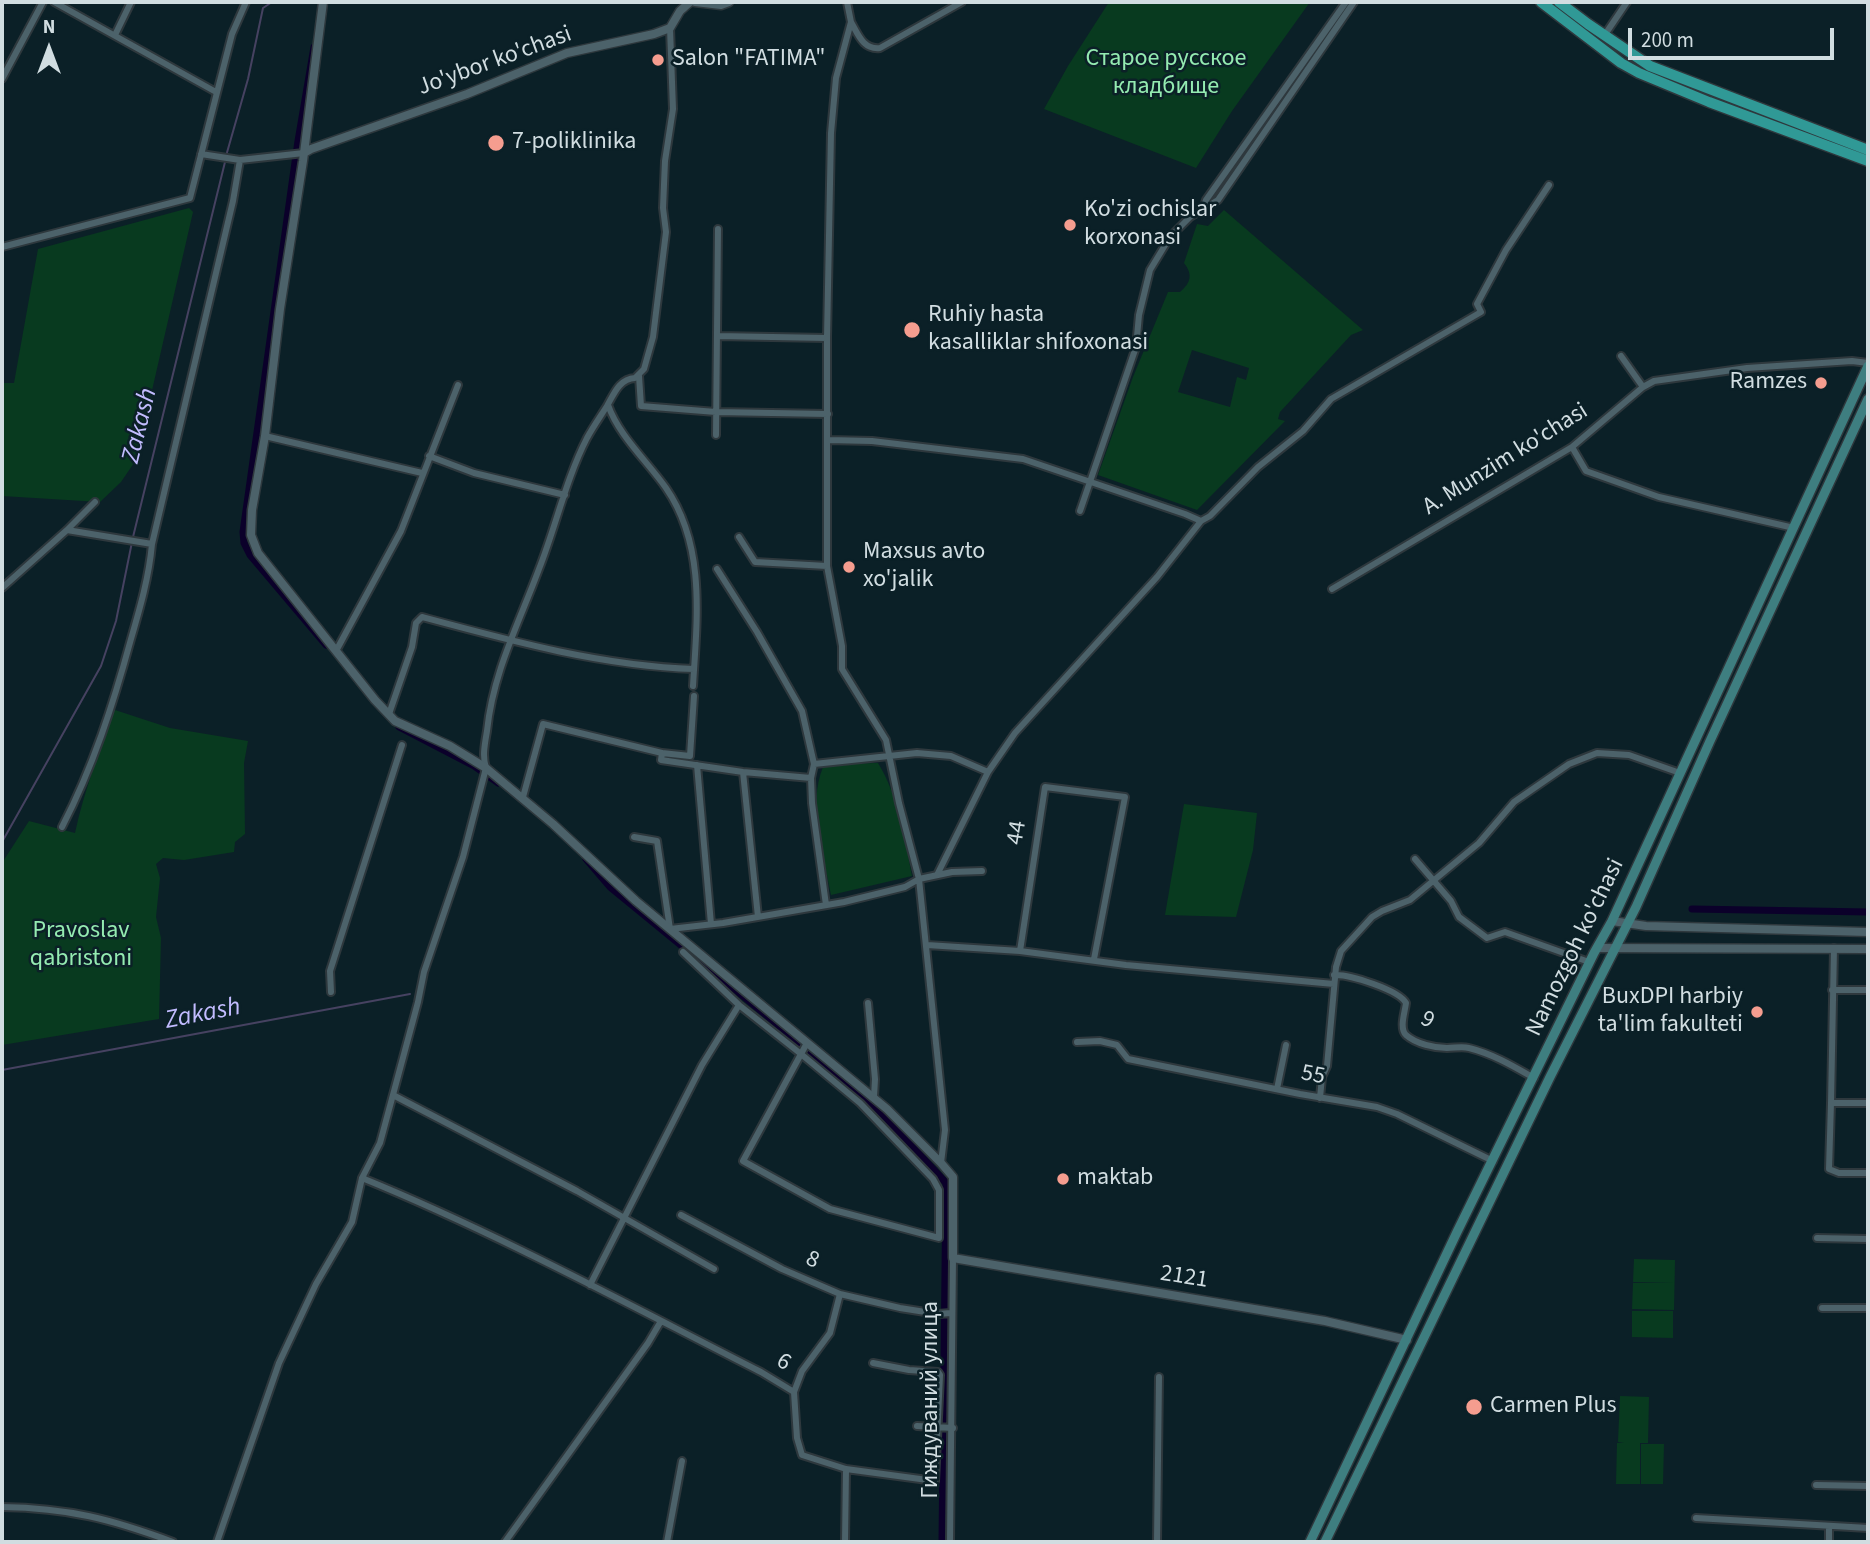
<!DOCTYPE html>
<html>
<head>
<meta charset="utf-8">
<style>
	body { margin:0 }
	#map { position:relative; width:1870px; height:1544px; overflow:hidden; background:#0b2027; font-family:"Source Sans 3",sans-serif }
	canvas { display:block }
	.frame { position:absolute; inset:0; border:4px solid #d1dde1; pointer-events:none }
	.north { position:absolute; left:14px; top:14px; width:70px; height:70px; -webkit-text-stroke:5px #0b2027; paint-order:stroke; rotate:0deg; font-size:19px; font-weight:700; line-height:28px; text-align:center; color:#d1dde1 }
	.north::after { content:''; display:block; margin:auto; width:24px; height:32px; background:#d1dde1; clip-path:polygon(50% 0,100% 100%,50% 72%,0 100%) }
	.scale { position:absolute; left:1628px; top:28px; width:206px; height:32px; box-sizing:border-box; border:4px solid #d1dde1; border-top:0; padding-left:9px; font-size:21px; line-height:24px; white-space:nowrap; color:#d1dde1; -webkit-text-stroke:5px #0b2027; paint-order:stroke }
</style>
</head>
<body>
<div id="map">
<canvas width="1870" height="1544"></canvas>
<div class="frame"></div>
<div class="north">N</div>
<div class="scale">200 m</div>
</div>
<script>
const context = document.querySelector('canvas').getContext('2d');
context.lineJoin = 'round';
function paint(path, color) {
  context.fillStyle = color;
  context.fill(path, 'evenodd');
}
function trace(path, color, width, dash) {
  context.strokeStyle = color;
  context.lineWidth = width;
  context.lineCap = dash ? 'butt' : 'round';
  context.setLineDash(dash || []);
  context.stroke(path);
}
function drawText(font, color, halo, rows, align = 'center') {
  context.font = font + ' "Source Sans 3",sans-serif';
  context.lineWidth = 5;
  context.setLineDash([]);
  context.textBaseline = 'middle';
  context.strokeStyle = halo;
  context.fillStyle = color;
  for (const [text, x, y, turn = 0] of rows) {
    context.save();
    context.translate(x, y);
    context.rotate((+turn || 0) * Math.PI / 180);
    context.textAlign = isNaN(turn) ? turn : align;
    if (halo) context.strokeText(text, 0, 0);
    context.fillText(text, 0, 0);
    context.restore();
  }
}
paint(new Path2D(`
	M 1109,2 L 1310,2 L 1232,111 L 1196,168 L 1044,109 L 1068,66 Z
	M 189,208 L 193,212 L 136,460 L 121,482 L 100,502 L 2,496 L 2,383 L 14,383 L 38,249 Z
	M 1224,210 L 1363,330 L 1351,335 L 1280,412 L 1278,419 L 1285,421 L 1197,510 L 1098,475 L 1133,377 L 1168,292 L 1180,292 C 1191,283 1193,274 1184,263 L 1197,224 L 1208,226 ZM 1192,350 L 1249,368 L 1246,380 L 1237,377 L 1230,407 L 1178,392 Z
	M 112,709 L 170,728 L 248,741 L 244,763 L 245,834 L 235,842 L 234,852 L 184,860 L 163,858 L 156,864 L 160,878 L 156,917 L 161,938 L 159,1019 L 2,1045 L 2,863 L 29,821 L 75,833 C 84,791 100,751 112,709 Z
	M 878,763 C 898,795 905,839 912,876 L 831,895 C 824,855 807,806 823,767 L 833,764 Z
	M 1184,804 L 1257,813 L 1253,850 L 1236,917 L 1165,915 Z
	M 1634,1259 L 1675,1260 L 1674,1310 L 1632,1309 L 1633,1283 L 1673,1283 L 1633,1282 Z
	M 1632,1311 L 1673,1311 L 1673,1338 L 1632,1337 Z
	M 1620,1396 L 1649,1397 L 1648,1443 L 1640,1443 L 1640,1484 L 1616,1484 L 1617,1443 L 1624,1443 L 1618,1442 Z
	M 1641,1444 L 1664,1444 L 1663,1484 L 1641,1484 Z`), '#083a1f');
trace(new Path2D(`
	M 226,156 L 248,79 L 263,8 L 272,2
	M 133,537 L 225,162
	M 2,842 L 101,666 L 116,621 L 132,542
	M 2,1070 L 410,994`), '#464261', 2);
trace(new Path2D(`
	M 314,47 L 298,141 L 243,532 L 244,543 L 250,555 L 326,645
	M 399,727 L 474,766 L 498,783
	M 586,859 L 610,887 L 810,1051 L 882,1114 L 946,1183 L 942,1542
	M 1692,909 L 1868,912`), '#0b002a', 7);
const minor = new Path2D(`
	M 54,2 L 216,92
	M 847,2 L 851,22 L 836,78 L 831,133 L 827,338 L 827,566 L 842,646 L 842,669 L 886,740 L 899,803 L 919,879 L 945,1130 L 941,1163
	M 1346,2 L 1206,200 L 1203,209 L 1218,200 L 1354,2
	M 851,22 C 858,34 863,50 880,48 L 962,2
	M 115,35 L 131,2
	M 1604,36 L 1627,2
	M 2,79 L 43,2
	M 201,154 L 240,160 L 304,153
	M 2,247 L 190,198 L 232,34 L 246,2
	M 717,336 L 827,338
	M 1621,356 L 1643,387
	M 639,376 L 641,406 L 716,412 L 828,414
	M 608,405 C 619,436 647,461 666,488 C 706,546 697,619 693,686
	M 716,435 L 718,229
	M 265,436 L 422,473
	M 828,440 L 872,441 L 1023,459 L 1185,514 L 1201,521 L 1210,516 L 1258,467 L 1303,431 L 1331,399 L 1481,312 L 1477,304 L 1506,250 L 1549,185
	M 1572,447 L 1586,471 L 1659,497 L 1794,528
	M 429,456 L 474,473 L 565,495
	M 1080,511 L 1136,347 L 1139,315 L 1150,270 L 1170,237 L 1190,217 L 1203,209
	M 67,530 L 152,544
	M 739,537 L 755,562 L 827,566
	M 717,569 L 757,632 L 802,711 L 814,764 L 811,778 L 812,803 L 826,905
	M 2,588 L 67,530 L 95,502
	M 1332,589 L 1572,447 L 1643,387 L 1654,381 L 1747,368 L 1852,361 L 1868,363
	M 336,651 L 401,531 L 458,385
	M 389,714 L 412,647 L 416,623 L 422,617 C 511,641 602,666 694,669
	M 662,753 L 690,756 L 694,696
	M 814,764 L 917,753 L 951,756 L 988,772
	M 697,765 L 711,924
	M 743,772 L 758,917
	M 523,797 L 543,724 L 662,753 L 661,760 L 743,772 L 811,778
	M 62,827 C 93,767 113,705 131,639 C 140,608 149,577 152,544 L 233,201 L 240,160
	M 634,837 L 657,841 L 670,929 L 723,923 L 844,902 L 905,887 L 919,879 L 952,872 L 982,871
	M 1415,859 L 1451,901 L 1459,917 L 1487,938 L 1505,932 L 1589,962
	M 937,875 L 988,772 L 1015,733 L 1157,577 L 1201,521
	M 927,945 L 1020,951 L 1126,965 L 1334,984
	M 1834,948 L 1831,1103 L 1868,1103
	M 1020,951 L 1045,787 L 1125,797 L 1094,959
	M 683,952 L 739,1005 L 801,1054 L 807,1043
	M 1334,975 C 1349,974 1399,990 1406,1003 C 1405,1012 1399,1028 1406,1035 C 1416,1044 1435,1048 1447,1048 C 1455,1048 1462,1046 1469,1048 C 1493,1054 1513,1066 1534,1078
	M 1832,990 L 1868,990
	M 331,992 L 330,971 L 402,745
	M 868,1003 L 875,1079 L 874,1097
	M 1077,1042 L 1100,1041 L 1117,1045 L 1128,1059 L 1300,1094 L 1377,1107 L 1397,1114 L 1493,1161
	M 801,1054 L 860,1103 L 933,1179 L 939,1190 L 939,1238 L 830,1209 L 743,1161 Z
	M 1277,1089 L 1286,1045
	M 393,1095 L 577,1191 L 714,1269
	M 1320,1098 L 1322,1077 L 1327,1066 L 1336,967 L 1341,951 L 1372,917 L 1382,911 L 1410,900 L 1479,843 L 1514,802 L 1569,764 L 1597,753 L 1629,755 L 1680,773
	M 1831,1103 L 1829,1169 L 1839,1173 L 1868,1173
	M 362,1178 C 499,1234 629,1305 761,1372 L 794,1392 L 797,1438 L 802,1455 L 846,1469 L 935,1481 L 940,1375 L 938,1372 L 909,1370 L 873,1363
	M 681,1215 L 782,1269 L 840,1294 L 900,1308 L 938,1314 L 951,1313
	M 1817,1238 L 1868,1239
	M 590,1285 L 702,1065 L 739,1005
	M 1822,1308 L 1868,1308
	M 794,1392 L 802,1371 L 830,1333 L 840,1294
	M 917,1426 L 953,1428
	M 1816,1485 L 1868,1486
	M 2,1507 C 69,1508 111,1519 173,1542
	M 1696,1518 L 1868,1528
	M 217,1542 L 279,1363 L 316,1284 L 352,1222 L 362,1178 L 380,1143 L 418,1002 L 424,972 L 463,857 L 486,768 C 482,756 485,743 487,731 C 493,672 519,623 539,569 C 556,526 566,479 587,438 C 593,427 600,417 607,406 C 614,394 619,379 635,378 L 644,369 L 653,337 L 666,232 L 663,208 L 665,161 L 673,109 L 670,28
	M 505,1542 L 648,1343 L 661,1321
	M 667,1542 L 682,1461
	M 845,1542 L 846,1469
	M 950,1542 L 953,1258
	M 1157,1542 L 1159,1377
	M 1829,1542 L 1829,1527`);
const tertiary = new Path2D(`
	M 323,2 L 303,161 L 280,309 L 265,436 L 252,510 L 251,535 L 258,553 L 375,700 L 395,721 L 450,746 L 486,768 L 553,824 L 636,901 L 887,1109 L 941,1163 L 953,1177 L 953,1258 L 1325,1321 L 1407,1340
	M 695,2 L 721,5 L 729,2
	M 304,153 L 311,149 L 467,94 L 567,53 L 654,34 L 670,28 L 680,11 L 690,2
	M 1612,921 L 1646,926 L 1868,932
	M 1597,948 L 1868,949`);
const secondary = new Path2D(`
	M 1310,1542 L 1457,1232 L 1594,953 L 1612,921 L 1868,366
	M 1325,1542 L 1550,1077 L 1636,907 L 1710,741 L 1868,399`);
const primary = new Path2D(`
	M 1541,2 L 1621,63 L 1639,73 L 1709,102 L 1868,161
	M 1559,2 L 1588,24 L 1650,66 L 1868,150`);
trace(minor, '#2e383d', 10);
trace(tertiary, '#2e383d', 11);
trace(secondary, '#2e383d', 12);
trace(primary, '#2e383d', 13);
trace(minor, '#4c626a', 6);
trace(tertiary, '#4c626a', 8);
trace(secondary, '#3e7e80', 9);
trace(primary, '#309996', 10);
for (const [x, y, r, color] of [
	[658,60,7,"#f59d8f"],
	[496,143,9,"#f59d8f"],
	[1070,225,7,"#f59d8f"],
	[912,330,9,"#f59d8f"],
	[1821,383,7,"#f59d8f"],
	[849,567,7,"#f59d8f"],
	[1757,1012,7,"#f59d8f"],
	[1063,1179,7,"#f59d8f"],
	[1474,1407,9,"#f59d8f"]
]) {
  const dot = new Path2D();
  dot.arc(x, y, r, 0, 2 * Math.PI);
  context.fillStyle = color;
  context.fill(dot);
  trace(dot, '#0b2027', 2.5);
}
drawText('24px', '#d1dde1', '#0b2027', [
	["Salon \"FATIMA\"",672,60],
	["7-poliklinika",512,143],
	["Ko'zi ochislar",1084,211],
	["korxonasi",1084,239],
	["Ruhiy hasta",928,316],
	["kasalliklar shifoxonasi",928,344],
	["Ramzes",1807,383,"right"],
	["Maxsus avto",863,553],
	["xo'jalik",863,581],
	["BuxDPI harbiy",1743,998,"right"],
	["ta'lim fakulteti",1743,1026,"right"],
	["maktab",1077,1179],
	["Carmen Plus",1490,1407]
], 'left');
drawText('24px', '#94ebb1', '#0b2027', [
	["Старое русское",1166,60],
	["кладбище",1166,88],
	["Pravoslav",81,932],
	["qabristoni",81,960]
]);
drawText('24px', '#d1dde1', '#0b2027', [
	["Jo'ybor ko'chasi",495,62,-20],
	["A. Munzim ko'chasi",1506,460,-32],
	["44",1018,833,-81],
	["Namozgoh ko'chasi",1576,948,-64],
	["9",1427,1021,27],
	["55",1313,1076,10],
	["8",812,1261,23],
	["2121",1184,1278,9],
	["6",783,1363,31],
	["Гиждуваний улица",932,1400,-90]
]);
drawText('italic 26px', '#c2bcff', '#0b2027', [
	["Zakash",141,426,-76],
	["Zakash",203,1015,-11]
]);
</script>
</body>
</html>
